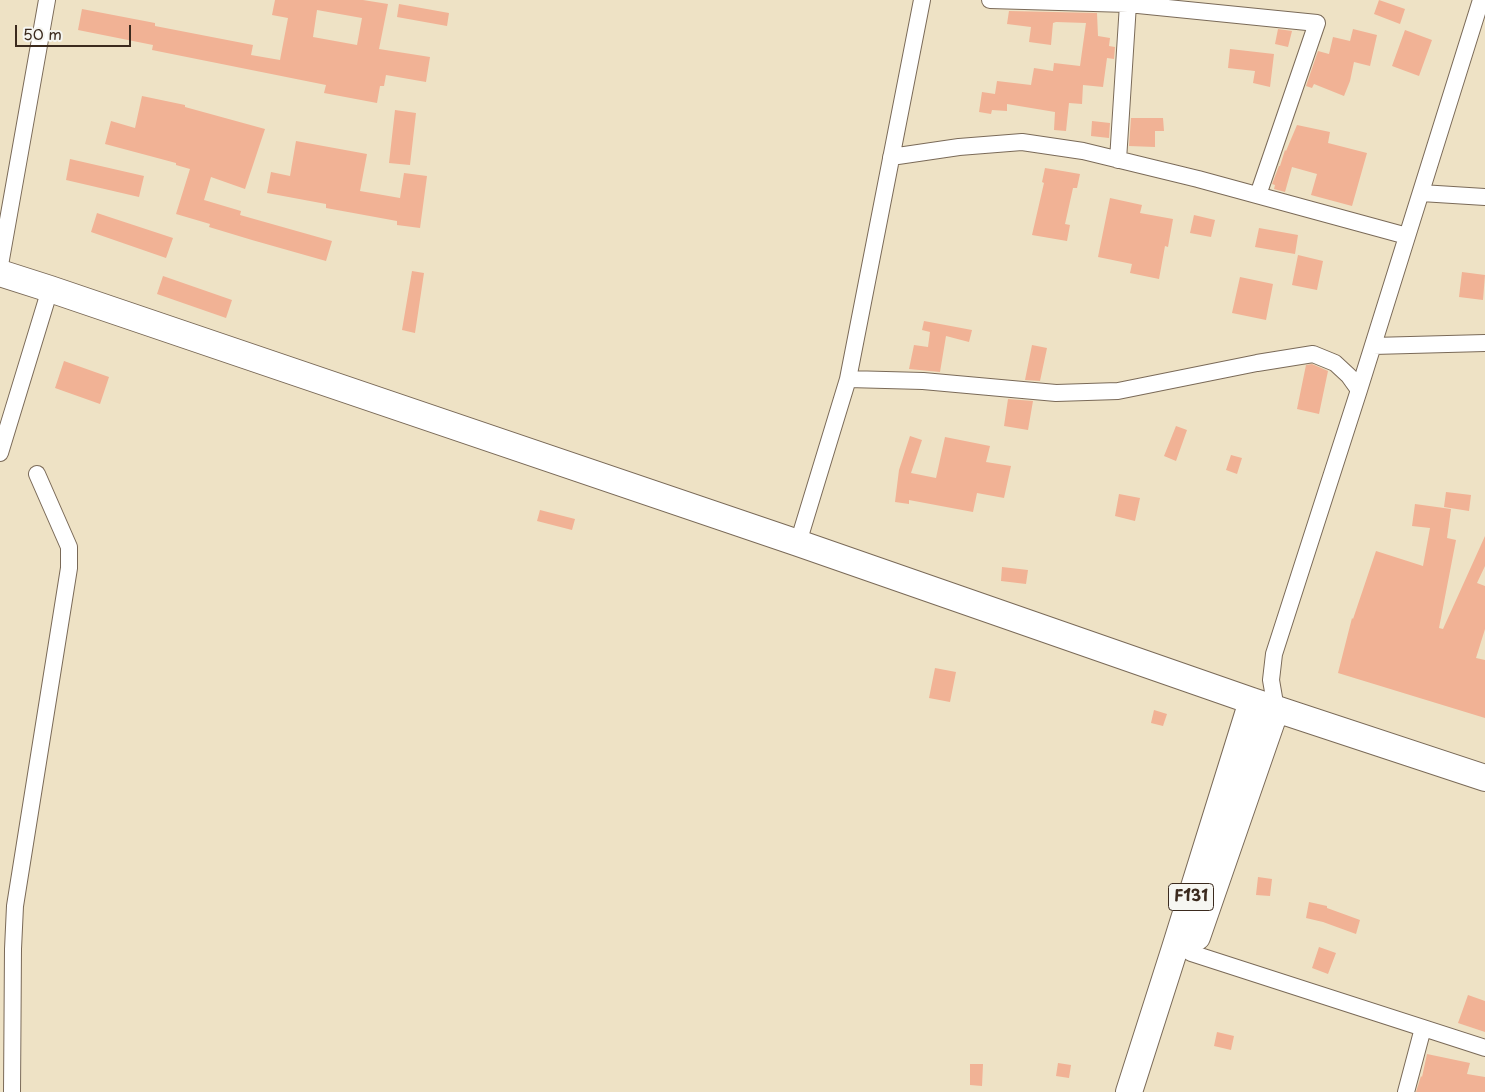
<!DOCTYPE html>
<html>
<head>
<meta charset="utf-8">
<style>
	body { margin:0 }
	#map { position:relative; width:1485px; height:1092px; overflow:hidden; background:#eee2c5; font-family:"Playpen Sans",sans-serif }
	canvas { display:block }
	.scale { position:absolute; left:15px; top:25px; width:116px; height:22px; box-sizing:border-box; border:2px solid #3b2a1e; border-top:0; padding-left:6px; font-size:15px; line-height:18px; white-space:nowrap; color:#3b2a1e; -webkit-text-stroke:4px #f6f6f2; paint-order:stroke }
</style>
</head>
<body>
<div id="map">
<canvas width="1485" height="1092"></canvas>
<div class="scale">50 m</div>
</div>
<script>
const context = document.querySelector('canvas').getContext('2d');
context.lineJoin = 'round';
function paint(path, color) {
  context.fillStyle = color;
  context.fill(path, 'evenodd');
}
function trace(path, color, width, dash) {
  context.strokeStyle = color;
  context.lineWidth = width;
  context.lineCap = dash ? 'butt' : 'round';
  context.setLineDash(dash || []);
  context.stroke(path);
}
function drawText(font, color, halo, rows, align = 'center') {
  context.font = font + ' "Playpen Sans",sans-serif';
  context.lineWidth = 4;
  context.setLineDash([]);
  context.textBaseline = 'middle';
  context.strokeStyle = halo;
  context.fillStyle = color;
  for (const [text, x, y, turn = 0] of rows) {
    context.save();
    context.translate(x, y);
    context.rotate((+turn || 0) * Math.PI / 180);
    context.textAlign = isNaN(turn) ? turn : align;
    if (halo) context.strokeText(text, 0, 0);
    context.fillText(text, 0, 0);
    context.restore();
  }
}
paint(new Path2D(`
	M 275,0 L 363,0 L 388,4 L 379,49 L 430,57 L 426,82 L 386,75 L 384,86 L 380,86 L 377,103 L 324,93 L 326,85 L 152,50 L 153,45 L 78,30 L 82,9 L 155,23 L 155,26 L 253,45 L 251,55 L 280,60 L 288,18 L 272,15 ZM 317,10 L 362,18 L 357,45 L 313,37 Z
	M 1379,0 L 1405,9 L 1400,24 L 1374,14 Z
	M 399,4 L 449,13 L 447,26 L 397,17 Z
	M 1009,11 L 1097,13 L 1098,36 L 1110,38 L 1109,46 L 1115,47 L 1114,59 L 1107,58 L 1103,87 L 1083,85 L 1082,104 L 1069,103 L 1066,131 L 1054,130 L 1055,112 L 1007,104 L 1007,111 L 992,110 L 991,114 L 979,112 L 982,92 L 995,94 L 997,81 L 1031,85 L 1034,68 L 1053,71 L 1054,63 L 1080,66 L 1086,23 L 1056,22 L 1053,23 L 1051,45 L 1029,42 L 1031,27 L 1007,24 Z
	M 1278,29 L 1292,31 L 1288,47 L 1275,44 Z
	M 1353,29 L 1377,35 L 1370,66 L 1354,62 L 1350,81 L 1344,96 L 1314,84 L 1312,88 L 1306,86 L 1318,51 L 1329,54 L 1333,37 L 1350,41 Z
	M 1405,30 L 1432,40 L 1419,76 L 1392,66 Z
	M 1230,49 L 1274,54 L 1270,87 L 1253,83 L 1255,71 L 1228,68 Z
	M 142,96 L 185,105 L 185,107 L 265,129 L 245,189 L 211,177 L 204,200 L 241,211 L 240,215 L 332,241 L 326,261 L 252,240 L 209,227 L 210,224 L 176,214 L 190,169 L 176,165 L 176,163 L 105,144 L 111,121 L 135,128 Z
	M 395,110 L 416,113 L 410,165 L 389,163 Z
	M 1131,118 L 1163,118 L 1164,131 L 1155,131 L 1155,147 L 1129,146 Z
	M 1092,121 L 1110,123 L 1109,138 L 1091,136 Z
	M 1297,125 L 1330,132 L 1328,143 L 1367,153 L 1352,206 L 1311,195 L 1317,174 L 1292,167 L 1285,192 L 1274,189 L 1275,185 L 1272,184 L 1279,166 L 1280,166 L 1285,150 L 1286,151 Z
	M 296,141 L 367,154 L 360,191 L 400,198 L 404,173 L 427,176 L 420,228 L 397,225 L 397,221 L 326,208 L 326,204 L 267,193 L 271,172 L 290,176 Z
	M 70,159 L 144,176 L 139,197 L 66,180 Z
	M 1045,168 L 1080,174 L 1077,188 L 1073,188 L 1065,224 L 1070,225 L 1067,241 L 1032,235 L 1044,183 L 1042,182 Z
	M 1110,198 L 1142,205 L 1140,213 L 1173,219 L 1168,247 L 1165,246 L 1159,279 L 1130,273 L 1132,264 L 1098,257 Z
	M 97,213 L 173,238 L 166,258 L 91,232 Z
	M 1194,215 L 1215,220 L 1211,237 L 1190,233 Z
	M 1259,228 L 1298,235 L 1295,254 L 1255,247 Z
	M 1298,255 L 1323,261 L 1317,290 L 1292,285 Z
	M 412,271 L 424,273 L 415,333 L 402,330 Z
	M 1462,272 L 1485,275 L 1483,300 L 1459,297 Z
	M 163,276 L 232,300 L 226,318 L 157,294 Z
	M 1240,277 L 1273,284 L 1266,320 L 1232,313 Z
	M 924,321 L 972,330 L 969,342 L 946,336 L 940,372 L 909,369 L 914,345 L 928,347 L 930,332 L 922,330 Z
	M 1032,345 L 1047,348 L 1040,381 L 1025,380 Z
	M 64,361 L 109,377 L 100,404 L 55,388 Z
	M 1312,364 L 1328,371 L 1319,414 L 1297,409 L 1306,365 Z
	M 1008,399 L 1033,401 L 1028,430 L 1004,426 Z
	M 1176,426 L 1187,430 L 1176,461 L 1164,456 Z
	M 910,436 L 922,440 L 911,473 L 936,478 L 945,437 L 990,446 L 986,462 L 1011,466 L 1004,498 L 977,493 L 973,512 L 909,500 L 909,504 L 895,502 L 899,470 Z
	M 1231,455 L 1242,458 L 1237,474 L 1226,470 Z
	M 1446,492 L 1471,495 L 1469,511 L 1444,507 Z
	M 1119,494 L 1140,498 L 1135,521 L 1115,516 Z
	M 1415,504 L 1451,509 L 1447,538 L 1456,540 L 1439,628 L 1443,629 L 1485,536 L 1485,566 L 1477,583 L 1485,586 L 1485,629 L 1476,658 L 1485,660 L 1485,718 L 1338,673 L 1352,618 L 1353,619 L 1376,551 L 1423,566 L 1430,528 L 1412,526 Z
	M 540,510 L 575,519 L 572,530 L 537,521 Z
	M 1002,567 L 1028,570 L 1026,584 L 1001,581 Z
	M 935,668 L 956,672 L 950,702 L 929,698 Z
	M 1154,710 L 1167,714 L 1163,726 L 1151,723 Z
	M 1258,877 L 1272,879 L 1270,896 L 1256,895 Z
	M 1309,902 L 1327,906 L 1327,908 L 1360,920 L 1356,934 L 1323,922 L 1306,918 Z
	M 1319,947 L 1336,953 L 1328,974 L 1312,968 Z
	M 1468,995 L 1485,1001 L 1485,1032 L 1458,1023 Z
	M 1217,1032 L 1234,1036 L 1231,1050 L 1214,1046 Z
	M 1427,1054 L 1470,1063 L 1467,1074 L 1485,1077 L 1485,1092 L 1416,1092 L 1421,1076 L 1422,1077 Z
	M 1058,1063 L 1071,1065 L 1069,1078 L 1056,1076 Z
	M 970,1064 L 983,1064 L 982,1086 L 970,1085 Z`), '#f1b295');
const street = new Path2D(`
	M 990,0 L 1128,4 L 1317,23 L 1258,195
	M 891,157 L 959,147 L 1022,142 L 1083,151 L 1198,179 L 1407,236
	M 1118,160 L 1128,4
	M 1421,193 L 1485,197
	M 0,265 L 47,0
	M 1373,346 L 1485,343
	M 848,379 L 923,381 L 1056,393 L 1118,391 L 1257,363 L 1313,354 L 1335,363 L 1349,376 L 1359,390
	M 0,453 L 50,289
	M 798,543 L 848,379 L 922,0
	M 1276,709 L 1271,680 L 1274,654 L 1359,390 L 1481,0
	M 1191,953 L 1485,1048
	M 12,1092 L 13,949 L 15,906 L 69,568 L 69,547 L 37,474
	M 1406,1092 L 1423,1028`);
const primary = new Path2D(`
	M 0,273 L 50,289 L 798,543 L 1252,701 L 1485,778
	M 1197,937 L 1276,709
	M 1129,1092 L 1175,948 L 1252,701`);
trace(street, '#7a6a58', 18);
trace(primary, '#7a6a58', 28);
trace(street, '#fff', 16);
trace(primary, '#fff', 26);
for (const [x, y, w] of [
	[1191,897,45]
]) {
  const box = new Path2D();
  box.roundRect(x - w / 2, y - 13.5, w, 27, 4);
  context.fillStyle = '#f6f6f2';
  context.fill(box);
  trace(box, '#3b2a1e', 1);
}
drawText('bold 16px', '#3b2a1e', null, [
	["F131",1191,897]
]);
</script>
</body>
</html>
